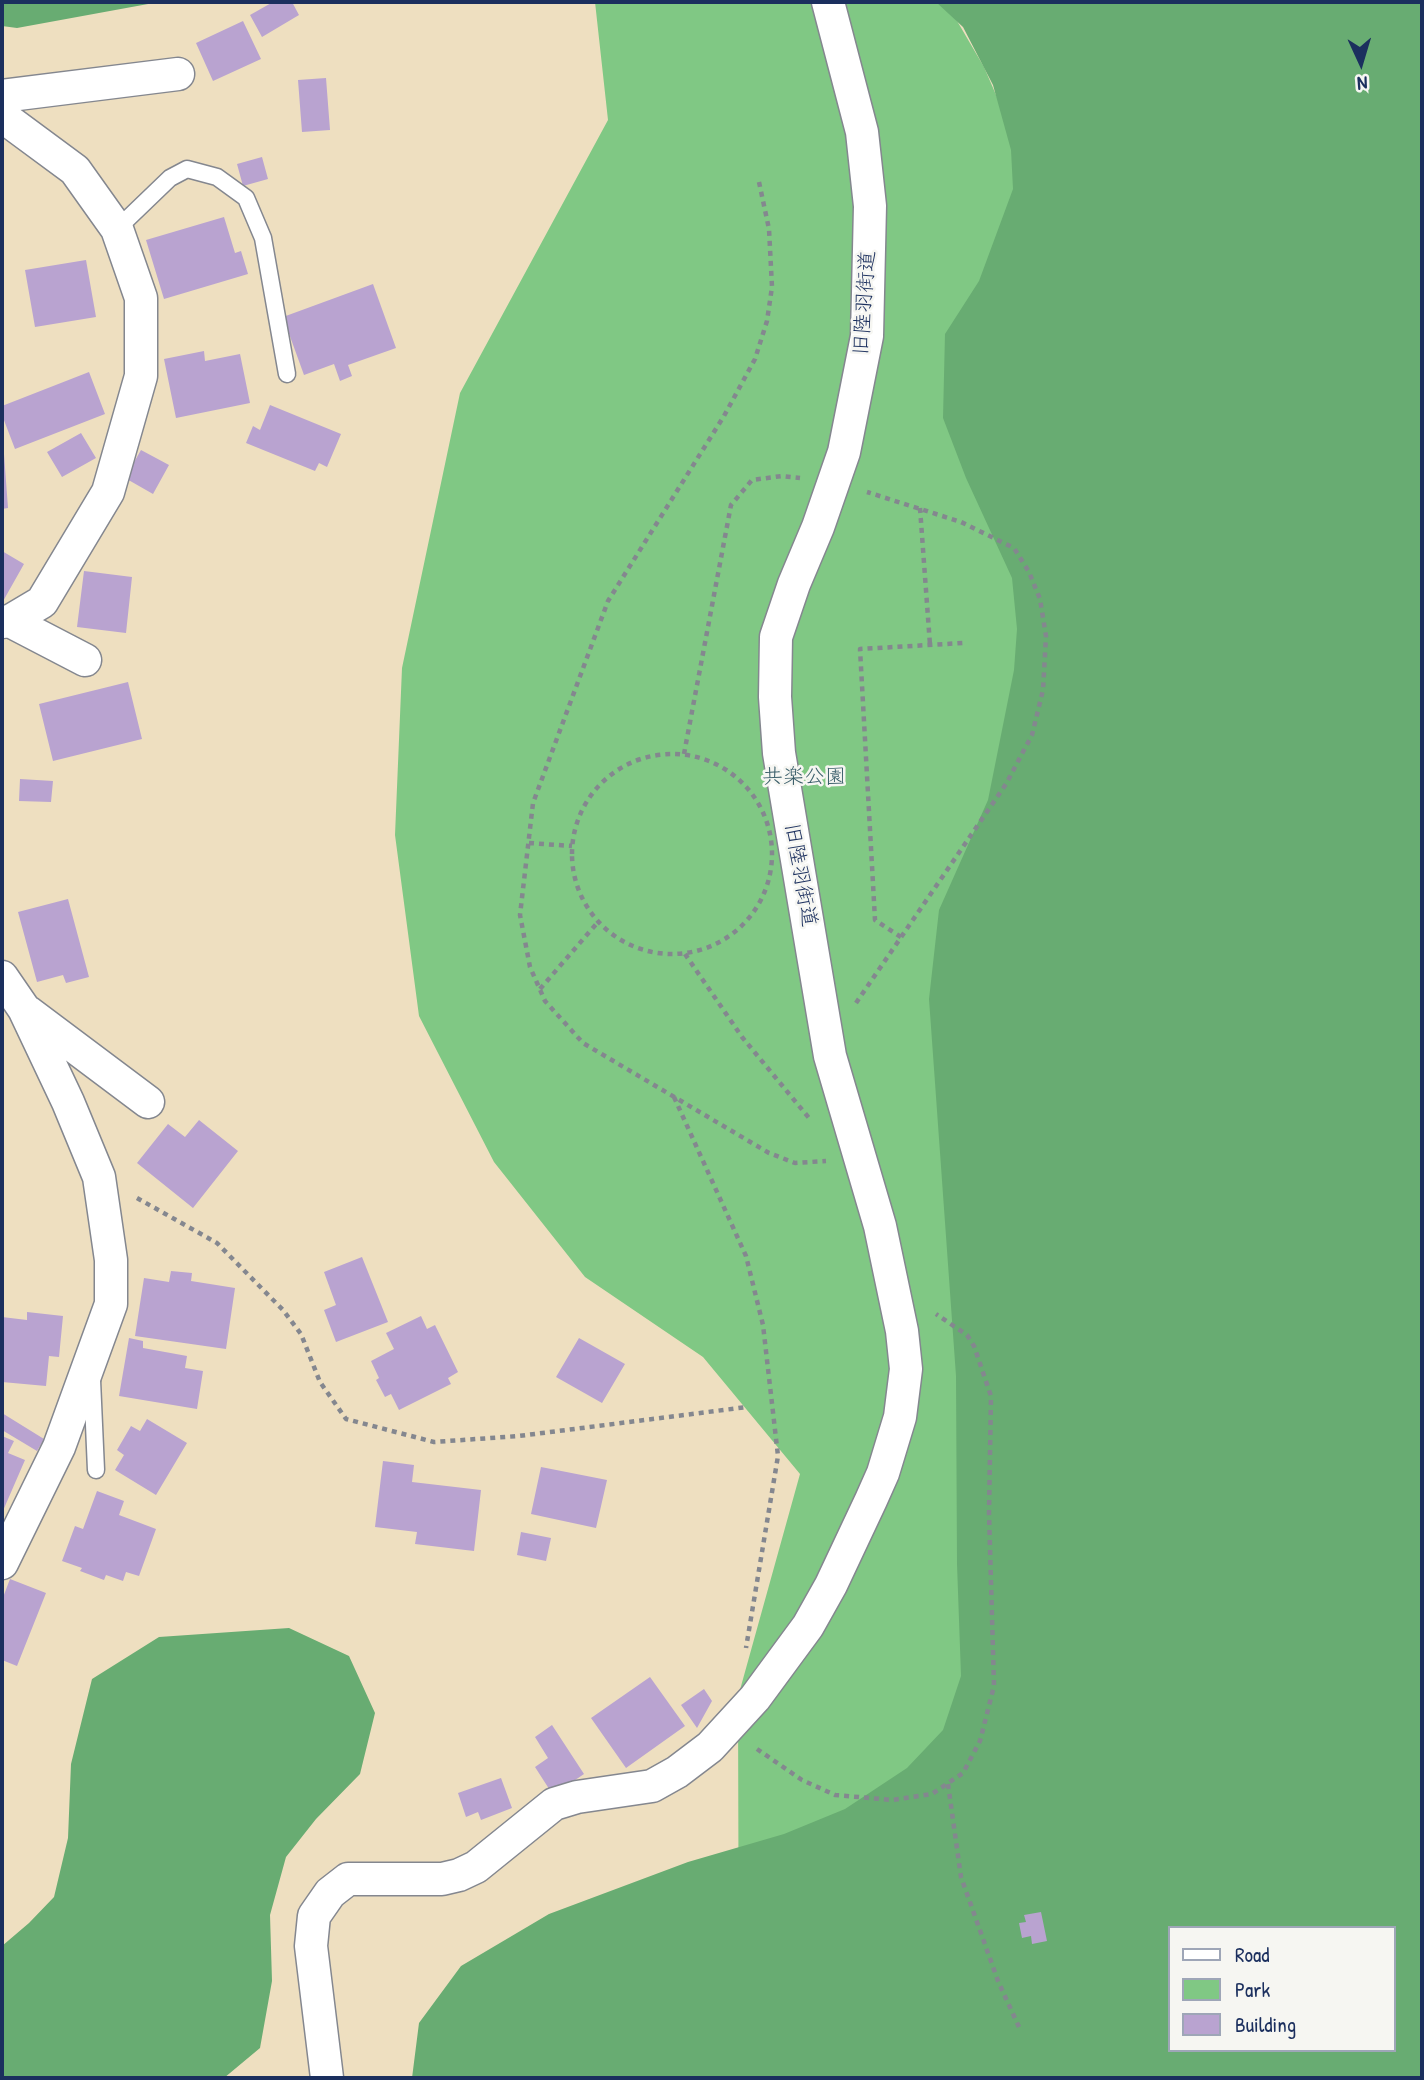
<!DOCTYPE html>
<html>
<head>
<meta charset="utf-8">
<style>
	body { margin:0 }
	#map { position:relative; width:1424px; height:2080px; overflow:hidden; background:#eedfc0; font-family:"Patrick Hand",sans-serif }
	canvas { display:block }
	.frame { position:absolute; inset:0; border:4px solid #1b2f5e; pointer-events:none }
	.legend { position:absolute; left:1168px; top:1926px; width:228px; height:126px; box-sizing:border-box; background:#f6f6f2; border:2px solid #9ea6b7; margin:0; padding:9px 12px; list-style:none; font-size:21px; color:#1b2f5e }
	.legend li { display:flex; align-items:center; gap:14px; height:35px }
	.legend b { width:35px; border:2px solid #9ea6b7 }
	.north { position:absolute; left:1326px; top:28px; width:70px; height:70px; -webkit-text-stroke:5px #f6f6f2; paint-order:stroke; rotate:176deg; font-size:19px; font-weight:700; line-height:28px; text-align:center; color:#1b2f5e }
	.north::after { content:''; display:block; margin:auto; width:24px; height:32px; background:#1b2f5e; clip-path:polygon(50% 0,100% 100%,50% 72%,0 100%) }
</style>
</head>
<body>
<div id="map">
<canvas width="1424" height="2080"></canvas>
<div class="frame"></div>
<ul class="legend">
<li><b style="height:9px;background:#fff"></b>Road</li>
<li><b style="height:19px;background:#80c884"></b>Park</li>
<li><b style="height:19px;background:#b9a3d0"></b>Building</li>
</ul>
<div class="north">N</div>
</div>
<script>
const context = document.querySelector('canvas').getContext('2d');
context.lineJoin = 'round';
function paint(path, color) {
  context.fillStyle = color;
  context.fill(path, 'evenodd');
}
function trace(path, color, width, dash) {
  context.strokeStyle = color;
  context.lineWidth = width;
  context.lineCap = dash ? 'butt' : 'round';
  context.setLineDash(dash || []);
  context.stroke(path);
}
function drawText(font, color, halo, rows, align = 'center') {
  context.font = font + ' "Patrick Hand","Klee One",sans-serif';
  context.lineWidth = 5;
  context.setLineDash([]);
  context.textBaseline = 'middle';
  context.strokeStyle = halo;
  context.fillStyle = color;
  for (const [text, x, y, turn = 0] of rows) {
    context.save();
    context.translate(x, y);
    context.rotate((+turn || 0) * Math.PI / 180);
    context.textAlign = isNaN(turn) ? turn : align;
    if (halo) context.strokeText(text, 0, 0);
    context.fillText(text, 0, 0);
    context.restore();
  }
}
paint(new Path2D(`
	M 595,2 L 946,2 L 984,67 L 1215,604 L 1133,1525 L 747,2078 L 739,2072 L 738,1697 L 800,1474 L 703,1357 L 585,1277 L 494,1162 L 419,1016 L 395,835 L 402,668 L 460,393 L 608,120 Z`), '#80c884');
paint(new Path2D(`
	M 2,2 L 159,2 L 17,28 L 2,26 Z
	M 936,2 L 1422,2 L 1422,2078 L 412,2078 L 419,2023 L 461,1966 L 549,1914 L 688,1862 L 784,1834 L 845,1809 L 907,1768 L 943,1730 L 961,1676 L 957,1564 L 956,1376 L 929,999 L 939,910 L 988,800 L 1014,670 L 1017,629 L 1012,578 L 966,478 L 943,418 L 945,334 L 979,281 L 1013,189 L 1011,150 L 993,85 L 963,27 ZM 1170,1928 L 1394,1928 L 1394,2050 L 1170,2050 Z
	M 289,1628 L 349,1656 L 375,1713 L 360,1774 L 316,1819 L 286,1857 L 270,1915 L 272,1981 L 260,2048 L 224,2078 L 2,2078 L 2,1946 L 29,1923 L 54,1897 L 68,1838 L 71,1764 L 92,1679 L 159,1637 Z`), '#68ac72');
paint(new Path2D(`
	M 273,2 L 292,2 L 299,15 L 262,37 L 250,15 Z
	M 243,21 L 261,59 L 213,81 L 196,43 Z
	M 326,78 L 330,130 L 302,132 L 298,80 Z
	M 262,157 L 268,179 L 243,186 L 237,164 Z
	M 224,217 L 235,253 L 241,251 L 248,274 L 164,299 L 146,240 Z
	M 86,260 L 96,317 L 35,327 L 25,270 Z
	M 373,284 L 396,348 L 348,365 L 352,376 L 340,381 L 334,364 L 304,375 L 283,317 Z
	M 204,351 L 205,361 L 240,354 L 250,403 L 176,418 L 164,359 Z
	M 89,372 L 105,414 L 15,449 L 2,415 L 2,406 Z
	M 270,405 L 341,434 L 327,467 L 319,463 L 315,471 L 246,443 L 253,426 L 260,430 Z
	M 81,433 L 96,458 L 62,477 L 47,452 Z
	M 141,450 L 169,465 L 153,494 L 125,478 Z
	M 2,454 L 4,454 L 8,508 L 2,509 Z
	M 2,551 L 24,564 L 2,603 Z
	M 84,571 L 132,577 L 126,633 L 77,627 Z
	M 128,682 L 142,739 L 53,761 L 39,704 Z
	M 20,779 L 53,781 L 51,802 L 19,801 Z
	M 68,899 L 89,977 L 66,983 L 63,975 L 37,982 L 18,912 Z
	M 199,1120 L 238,1151 L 193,1208 L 137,1163 L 168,1124 L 185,1137 Z
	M 362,1257 L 388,1322 L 336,1342 L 324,1310 L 336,1305 L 324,1272 Z
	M 171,1271 L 192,1273 L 191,1281 L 235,1288 L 226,1349 L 135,1336 L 144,1278 L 169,1282 Z
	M 27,1312 L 63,1316 L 59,1357 L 49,1356 L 46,1386 L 2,1382 L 2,1317 L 27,1320 Z
	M 421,1316 L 427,1329 L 435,1325 L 458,1372 L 448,1378 L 451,1384 L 399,1410 L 391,1394 L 385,1397 L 376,1380 L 379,1378 L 371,1361 L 394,1349 L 386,1333 Z
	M 129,1338 L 143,1341 L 143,1348 L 187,1356 L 185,1368 L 203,1371 L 197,1409 L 119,1396 Z
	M 579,1338 L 625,1364 L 602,1403 L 556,1377 Z
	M 2,1413 L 44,1439 L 37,1451 L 2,1430 Z
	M 147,1419 L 187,1443 L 156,1495 L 115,1470 L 124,1455 L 117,1450 L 131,1426 L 140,1431 Z
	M 2,1436 L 14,1441 L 8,1453 L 25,1460 L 2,1513 Z
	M 383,1461 L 414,1465 L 412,1482 L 481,1490 L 474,1551 L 415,1544 L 417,1532 L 375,1527 Z
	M 541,1467 L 607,1480 L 596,1528 L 531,1514 Z
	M 97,1491 L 124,1501 L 119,1515 L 156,1529 L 139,1576 L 126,1572 L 123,1581 L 106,1575 L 104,1580 L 80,1571 L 82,1568 L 62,1561 L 75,1526 L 83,1529 Z
	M 521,1532 L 551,1538 L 546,1561 L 517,1555 Z
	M 10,1579 L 46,1593 L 17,1666 L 2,1660 L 2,1600 Z
	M 650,1677 L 685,1726 L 626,1768 L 591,1718 Z
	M 704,1689 L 712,1701 L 697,1728 L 681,1705 Z
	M 552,1725 L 584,1774 L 553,1795 L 535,1767 L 548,1758 L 535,1737 Z
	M 501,1778 L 512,1808 L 481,1820 L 478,1812 L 466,1817 L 458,1793 Z
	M 1041,1912 L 1047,1941 L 1032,1944 L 1031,1936 L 1022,1938 L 1019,1923 L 1026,1922 L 1024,1915 Z`), '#b9a3d0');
const service = new Path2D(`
	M 117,229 L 170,178 L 187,169 L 217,177 L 246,198 L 263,238 L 287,374
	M 92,1380 L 96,1470`);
const minor = new Path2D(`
	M 2,96 L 178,74
	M 2,116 L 75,170 L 117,229 L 141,298 L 141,376 L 108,492 L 42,602 L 10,621 L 2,622
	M 10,621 L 85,660
	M 2,977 L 24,1009 L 68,1102 L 99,1177 L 111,1260 L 111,1304 L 59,1447 L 2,1563
	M 28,1012 L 148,1102
	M 327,2078 L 311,1946 L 314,1916 L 330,1893 L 348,1879 L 442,1879 L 459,1875 L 476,1867 L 554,1804 L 577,1797 L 652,1786 L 677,1772 L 710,1747 L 755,1698 L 808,1626 L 831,1585 L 871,1500 L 883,1473 L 900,1417 L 906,1369 L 902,1331 L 880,1226 L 830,1056 L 779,753 L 775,697 L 776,637 L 794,584 L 818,527 L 844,452 L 867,336 L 870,206 L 862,132 L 828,2`);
trace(service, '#84878f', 19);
trace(minor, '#84878f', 35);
trace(new Path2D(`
	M 759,182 L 769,229 L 772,287 L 767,321 L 755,359 L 724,416 L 608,601 L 533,803 L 520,915 L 530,967 L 545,1001 L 583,1043 L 769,1153 L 795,1163 L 826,1161
	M 920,508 L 930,645
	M572 854a100 100 0 1 1 200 0a100 100 0 1 1-200 0Z
	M 684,754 L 731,505 L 752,480 L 782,476 L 800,478
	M 529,843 L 572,846
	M 901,937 L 875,920 L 860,649 L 963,643
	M 685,954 L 742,1037 L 809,1118
	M 540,989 L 598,922
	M 856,1003 L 1006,784 L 1032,735 L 1043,690 L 1046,636 L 1040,599 L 1029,572 L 1014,548 L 961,522 L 867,492
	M 674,1097 L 746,1256 L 763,1325 L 778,1456 L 746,1648
	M 137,1198 L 217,1243 L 283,1310 L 301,1334 L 320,1382 L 346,1419 L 434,1442 L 519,1436 L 747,1407
	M 757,1749 L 802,1780 L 835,1795 L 892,1800 L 932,1794 L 963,1773 L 980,1741 L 994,1686 L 989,1513 L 991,1396 L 974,1346 L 967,1335 L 936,1314
	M 948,1784 L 961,1877 L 998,1981 L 1019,2027`), '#84878f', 4.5, [5, 5]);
trace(service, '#fff', 16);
trace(minor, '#fff', 32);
drawText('21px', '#1b2f5e', '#f6f6f2', [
	["旧陸羽街道",865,303,-86],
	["旧陸羽街道",800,875,80]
]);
drawText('21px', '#395d69', '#f6f6f2', [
	["共楽公園",804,777]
]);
</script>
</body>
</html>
